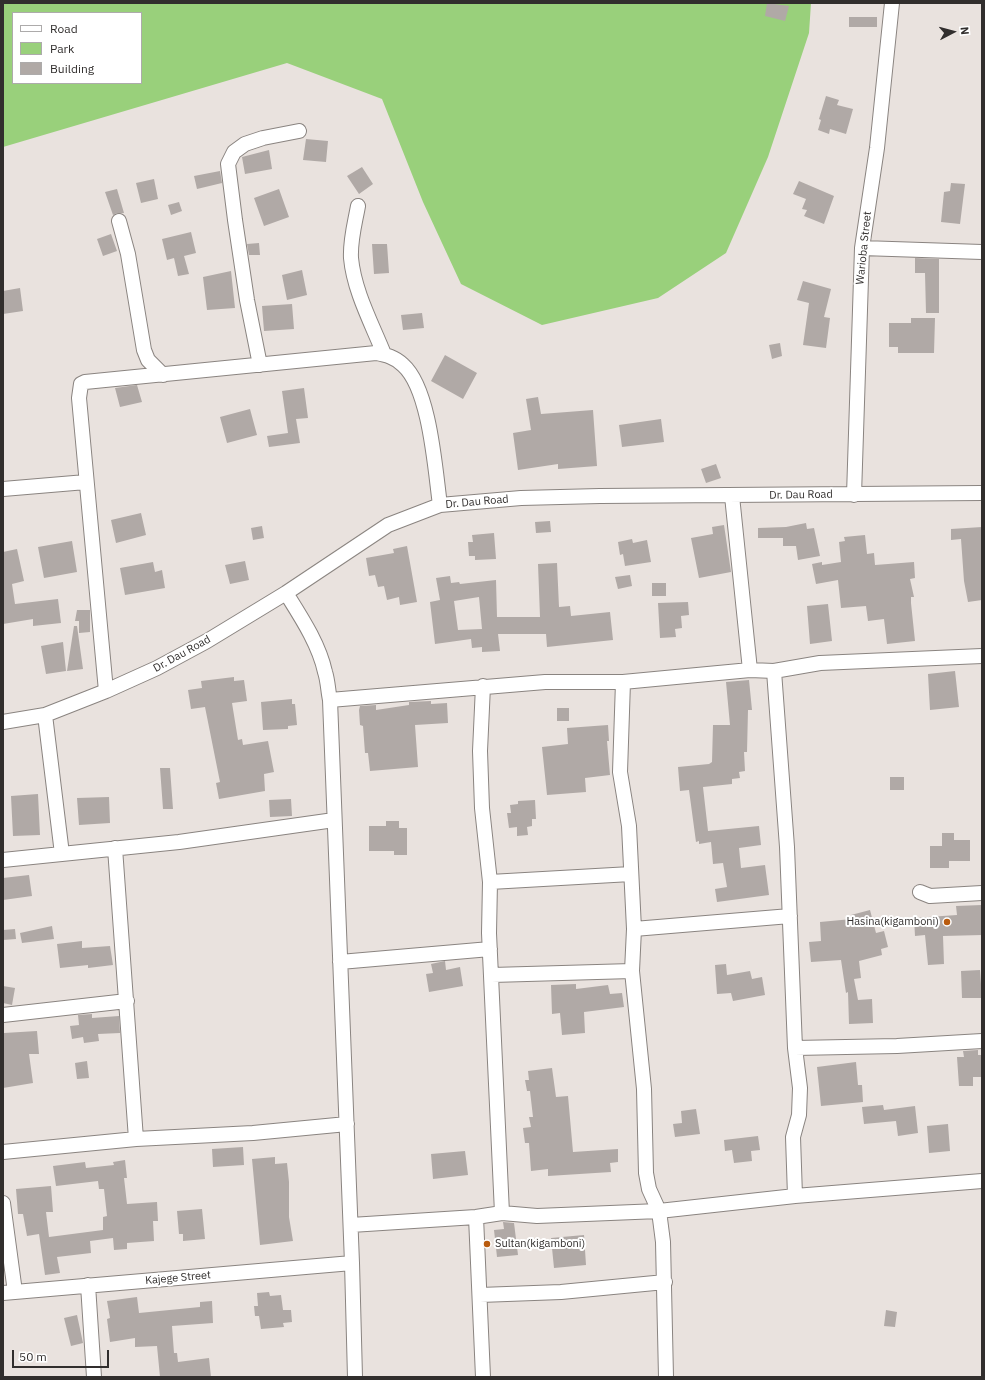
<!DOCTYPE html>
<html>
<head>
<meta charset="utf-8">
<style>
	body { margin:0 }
	#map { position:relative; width:985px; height:1380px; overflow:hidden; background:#e9e2de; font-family:"IBM Plex Sans",sans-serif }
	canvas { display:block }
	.frame { position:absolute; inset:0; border:4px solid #312e2d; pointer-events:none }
	.legend { position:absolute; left:12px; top:12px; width:130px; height:72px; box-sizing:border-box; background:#fff; border:1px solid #adabab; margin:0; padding:5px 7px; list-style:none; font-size:12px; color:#312e2d }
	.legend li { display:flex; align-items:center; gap:8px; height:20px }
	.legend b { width:20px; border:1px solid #adabab }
	.north { position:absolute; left:933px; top:12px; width:40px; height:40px; -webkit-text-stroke:3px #fff; paint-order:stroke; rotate:84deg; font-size:11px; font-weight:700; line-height:16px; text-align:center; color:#312e2d }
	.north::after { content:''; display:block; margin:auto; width:14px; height:18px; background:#312e2d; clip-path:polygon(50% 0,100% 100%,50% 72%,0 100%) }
	.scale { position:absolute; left:12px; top:1350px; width:97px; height:18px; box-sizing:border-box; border:2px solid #312e2d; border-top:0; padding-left:5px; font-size:12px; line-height:14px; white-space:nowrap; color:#312e2d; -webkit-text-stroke:3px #fff; paint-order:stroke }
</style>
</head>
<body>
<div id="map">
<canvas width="985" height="1380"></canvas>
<div class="frame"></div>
<ul class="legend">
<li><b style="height:5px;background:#fff"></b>Road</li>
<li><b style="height:11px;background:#99d07b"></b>Park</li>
<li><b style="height:11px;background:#b0a9a6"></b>Building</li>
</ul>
<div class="north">N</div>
<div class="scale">50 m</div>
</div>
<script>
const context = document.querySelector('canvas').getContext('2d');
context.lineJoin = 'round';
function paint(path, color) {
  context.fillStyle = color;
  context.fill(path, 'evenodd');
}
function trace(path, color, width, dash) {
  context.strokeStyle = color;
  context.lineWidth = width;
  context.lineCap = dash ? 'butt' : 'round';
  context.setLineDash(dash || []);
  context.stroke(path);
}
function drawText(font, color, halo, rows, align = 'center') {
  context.font = font + ' "IBM Plex Sans",sans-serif';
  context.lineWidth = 4;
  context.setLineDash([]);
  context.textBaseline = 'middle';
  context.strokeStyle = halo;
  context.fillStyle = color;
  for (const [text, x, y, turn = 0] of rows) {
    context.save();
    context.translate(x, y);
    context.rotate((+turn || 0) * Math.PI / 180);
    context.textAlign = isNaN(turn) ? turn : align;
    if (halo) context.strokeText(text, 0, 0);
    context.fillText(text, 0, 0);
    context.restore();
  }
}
paint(new Path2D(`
	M 3,3 L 811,3 L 809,33 L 768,157 L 726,253 L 658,298 L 542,325 L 461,284 L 423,202 L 382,99 L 287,63 L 3,147 ZM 13,13 L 141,13 L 141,83 L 13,83 Z`), '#99d07b');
paint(new Path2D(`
	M 767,3 L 789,6 L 785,21 L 765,16 Z
	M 849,17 L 877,17 L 877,27 L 849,27 Z
	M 826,96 L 839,100 L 837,105 L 853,109 L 846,134 L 830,129 L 829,134 L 818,130 L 821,120 L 819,119 Z
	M 306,139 L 328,141 L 326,162 L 303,160 Z
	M 269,150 L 272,169 L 245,174 L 242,157 Z
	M 362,167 L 373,184 L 359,194 L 347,176 Z
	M 220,171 L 222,183 L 197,189 L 194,176 Z
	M 154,179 L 158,199 L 141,203 L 136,183 Z
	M 799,181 L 834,196 L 824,224 L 804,216 L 807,210 L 802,209 L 806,199 L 793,194 Z
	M 951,183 L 965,184 L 960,224 L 941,222 L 944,192 L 950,191 Z
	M 117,189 L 124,213 L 117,213 L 113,215 L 105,192 Z
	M 279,189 L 289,217 L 264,226 L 254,198 Z
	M 179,202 L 182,211 L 171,215 L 168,205 Z
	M 191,232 L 196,253 L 184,256 L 189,274 L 178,276 L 174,258 L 167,260 L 162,239 Z
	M 111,234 L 117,251 L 103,256 L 97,239 Z
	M 259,243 L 260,255 L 249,255 L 247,244 Z
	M 372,244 L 387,244 L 389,273 L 374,274 Z
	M 915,258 L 939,259 L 939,313 L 926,313 L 925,273 L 915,273 Z
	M 302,270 L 307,295 L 287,300 L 282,275 Z
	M 231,271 L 235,308 L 207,310 L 203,277 Z
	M 803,281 L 831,289 L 824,317 L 830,318 L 826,348 L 803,345 L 809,303 L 797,300 Z
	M 20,288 L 23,311 L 3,314 L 3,291 Z
	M 292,304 L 294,329 L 264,331 L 262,306 Z
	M 422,313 L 424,328 L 403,330 L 401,315 Z
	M 911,318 L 935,318 L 934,353 L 898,353 L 898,347 L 889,347 L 889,323 L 911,323 Z
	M 780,343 L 782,356 L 772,359 L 769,345 Z
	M 445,355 L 477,373 L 463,399 L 431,381 Z
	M 137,385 L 142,402 L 120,407 L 115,388 Z
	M 304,388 L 308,418 L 296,419 L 300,443 L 269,447 L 267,436 L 288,433 L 282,391 Z
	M 538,397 L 541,414 L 593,410 L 597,466 L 558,469 L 558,464 L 518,470 L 513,433 L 531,430 L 526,399 Z
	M 250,409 L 257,435 L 227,443 L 220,417 Z
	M 661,419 L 664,442 L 622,447 L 619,425 Z
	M 716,464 L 721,478 L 706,483 L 701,469 Z
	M 141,513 L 146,535 L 116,543 L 111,520 Z
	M 550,521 L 551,532 L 536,533 L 535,522 Z
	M 806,523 L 807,529 L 814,528 L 820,556 L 798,560 L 796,546 L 783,546 L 783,538 L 758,538 L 758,528 L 786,527 Z
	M 724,525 L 731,572 L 699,578 L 691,538 L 713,534 L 712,527 Z
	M 262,526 L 264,538 L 253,540 L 251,528 Z
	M 982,527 L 982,600 L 968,602 L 964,581 L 961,539 L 951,540 L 951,529 Z
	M 494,533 L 496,559 L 475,560 L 475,556 L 469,556 L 468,542 L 473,542 L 472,535 Z
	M 865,535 L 867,554 L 874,553 L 875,565 L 914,562 L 915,578 L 910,579 L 914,597 L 911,597 L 911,603 L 915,641 L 887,644 L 884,619 L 868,621 L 866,606 L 841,608 L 838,580 L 816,584 L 812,564 L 822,562 L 822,565 L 841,562 L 839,542 L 845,541 L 844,537 Z
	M 632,539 L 633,543 L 647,540 L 651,562 L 625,566 L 623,554 L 620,555 L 618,542 Z
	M 72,541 L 77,572 L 44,578 L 38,547 Z
	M 407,546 L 417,602 L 400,605 L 399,597 L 387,600 L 384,586 L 378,587 L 375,575 L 369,576 L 366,558 L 394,553 L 393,549 Z
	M 17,549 L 24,581 L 12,584 L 15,604 L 58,599 L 61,623 L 33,626 L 33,619 L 3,624 L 3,552 Z
	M 245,561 L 249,580 L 230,584 L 225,565 Z
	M 153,562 L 155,572 L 162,570 L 165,588 L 125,595 L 120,568 Z
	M 557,563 L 559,607 L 570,606 L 571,616 L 610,612 L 613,640 L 547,647 L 546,634 L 498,634 L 500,651 L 482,652 L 482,647 L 472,648 L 471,639 L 435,644 L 430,602 L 440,600 L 436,578 L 450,576 L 451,583 L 459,582 L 460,584 L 496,580 L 497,617 L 540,617 L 538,564 ZM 479,597 L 482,629 L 458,630 L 454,601 Z
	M 630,575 L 632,586 L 618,589 L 615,577 Z
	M 652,583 L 666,583 L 666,596 L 652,596 Z
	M 688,602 L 689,615 L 681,616 L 682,628 L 675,629 L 676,637 L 660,638 L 658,603 Z
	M 828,604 L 832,641 L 810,644 L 807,606 Z
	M 77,610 L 90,610 L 90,632 L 79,633 L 79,621 L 75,621 Z
	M 74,626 L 77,626 L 83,669 L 67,671 Z
	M 63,642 L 66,671 L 46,674 L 41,646 Z
	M 955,671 L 959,707 L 930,710 L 928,674 Z
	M 234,677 L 234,681 L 244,680 L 247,701 L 232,703 L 238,740 L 242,739 L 243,745 L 268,741 L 274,772 L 264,774 L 265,791 L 219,799 L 216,783 L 220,782 L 205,707 L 191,709 L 188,690 L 202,688 L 201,681 Z
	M 749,680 L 752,710 L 748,710 L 747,752 L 744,752 L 745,771 L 739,772 L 740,778 L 732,779 L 732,784 L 703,787 L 708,831 L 759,826 L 761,845 L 739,848 L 741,868 L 765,865 L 769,895 L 717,902 L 715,889 L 727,887 L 723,863 L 713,864 L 711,842 L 699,844 L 699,841 L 696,842 L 689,790 L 680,791 L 678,767 L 709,764 L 712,762 L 713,725 L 730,725 L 726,682 Z
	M 292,699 L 292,704 L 295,704 L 297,725 L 288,726 L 288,729 L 263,730 L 261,702 Z
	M 431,701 L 431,704 L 447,703 L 448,723 L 415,725 L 418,767 L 370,771 L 368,753 L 365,753 L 363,726 L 360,725 L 359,710 L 360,706 L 376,705 L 376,710 L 409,705 L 409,702 Z
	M 557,708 L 569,708 L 569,721 L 557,721 Z
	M 608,725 L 609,741 L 607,741 L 610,775 L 585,778 L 586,792 L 547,795 L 542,747 L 568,744 L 567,728 Z
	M 160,768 L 170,768 L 173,809 L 163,809 Z
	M 890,777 L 904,777 L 904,790 L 890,790 Z
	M 38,794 L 40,835 L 13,836 L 11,796 Z
	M 109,797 L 110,823 L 79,825 L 77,798 Z
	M 291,799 L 292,816 L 270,817 L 269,800 Z
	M 535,800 L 536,819 L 532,819 L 532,826 L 527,827 L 528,835 L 517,836 L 517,827 L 509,828 L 507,813 L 511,813 L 510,805 L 518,804 L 518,801 Z
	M 386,821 L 399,821 L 399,828 L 407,828 L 407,855 L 394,855 L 394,851 L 369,851 L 369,826 L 386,826 Z
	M 942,833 L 954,833 L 954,840 L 970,840 L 970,861 L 949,861 L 949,868 L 930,868 L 930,846 L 942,846 Z
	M 29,875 L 32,896 L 3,900 L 3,878 Z
	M 982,905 L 982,935 L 943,936 L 944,964 L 928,965 L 925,935 L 915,936 L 914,918 L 957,915 L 956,906 Z
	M 870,910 L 876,933 L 884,931 L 888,947 L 881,949 L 882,955 L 859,961 L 861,978 L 854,979 L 858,1000 L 872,999 L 873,1023 L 849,1024 L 848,992 L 846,993 L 841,960 L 811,962 L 809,942 L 821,941 L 820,922 L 852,919 L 851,915 Z
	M 52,926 L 54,939 L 22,943 L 20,933 Z
	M 15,929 L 16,939 L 3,940 L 3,930 Z
	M 82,941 L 82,948 L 110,946 L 113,965 L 88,968 L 88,965 L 60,968 L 57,944 Z
	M 445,961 L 446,970 L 460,967 L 463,986 L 429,992 L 426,974 L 433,973 L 431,964 Z
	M 726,964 L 727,975 L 750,971 L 752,979 L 762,977 L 765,995 L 733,1001 L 731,993 L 717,994 L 715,965 Z
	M 980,970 L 982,998 L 962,998 L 961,971 Z
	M 576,984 L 576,989 L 608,985 L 610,994 L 622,993 L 624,1007 L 584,1012 L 585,1033 L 562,1035 L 560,1013 L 552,1014 L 551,985 Z
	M 3,986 L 15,988 L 12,1005 L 3,1003 Z
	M 92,1014 L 92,1018 L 119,1016 L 120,1033 L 98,1034 L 99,1041 L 84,1043 L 83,1037 L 72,1039 L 70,1026 L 79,1025 L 78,1015 Z
	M 37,1031 L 39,1054 L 29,1054 L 33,1083 L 3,1088 L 4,1033 Z
	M 978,1050 L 978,1055 L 982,1055 L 982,1077 L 973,1077 L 973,1086 L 959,1086 L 957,1057 L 964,1057 L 963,1051 Z
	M 87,1061 L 89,1078 L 77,1079 L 75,1063 Z
	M 856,1062 L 858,1085 L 862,1085 L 863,1102 L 821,1106 L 817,1067 Z
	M 552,1068 L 556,1097 L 568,1096 L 573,1152 L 618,1149 L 618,1162 L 610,1163 L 611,1172 L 548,1176 L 548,1169 L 531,1171 L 529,1143 L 525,1143 L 523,1128 L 531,1127 L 529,1117 L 533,1117 L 530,1091 L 527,1091 L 525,1080 L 529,1080 L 528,1071 Z
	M 883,1105 L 884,1110 L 915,1106 L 918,1133 L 898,1136 L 896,1121 L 864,1124 L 862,1107 Z
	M 696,1109 L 700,1134 L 675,1137 L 673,1124 L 682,1123 L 681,1111 Z
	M 948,1124 L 950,1151 L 929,1153 L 927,1126 Z
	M 758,1136 L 760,1150 L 751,1151 L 752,1161 L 734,1163 L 732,1150 L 725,1151 L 724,1140 Z
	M 243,1147 L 244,1165 L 213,1167 L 212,1149 Z
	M 465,1151 L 468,1175 L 433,1179 L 431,1154 Z
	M 275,1157 L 275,1164 L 287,1163 L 289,1182 L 289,1217 L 293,1241 L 260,1245 L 252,1159 Z
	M 125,1160 L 127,1178 L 124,1178 L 127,1204 L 157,1202 L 158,1221 L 153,1221 L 154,1241 L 127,1243 L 127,1249 L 114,1250 L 113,1238 L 90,1241 L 91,1253 L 57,1257 L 60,1273 L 45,1275 L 39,1234 L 27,1236 L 23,1214 L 18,1214 L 16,1189 L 51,1186 L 53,1212 L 46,1212 L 49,1237 L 103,1230 L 103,1217 L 107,1216 L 104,1189 L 99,1189 L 98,1181 L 56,1186 L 53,1166 L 85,1162 L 86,1168 L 114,1165 L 113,1162 Z
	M 202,1209 L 205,1239 L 183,1241 L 183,1234 L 179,1234 L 177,1211 Z
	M 503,1222 L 514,1223 L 518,1255 L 497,1257 L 494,1230 L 504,1229 Z
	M 584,1235 L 586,1265 L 554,1268 L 551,1238 Z
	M 269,1292 L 270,1296 L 281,1295 L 283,1310 L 291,1310 L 292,1322 L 283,1323 L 284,1327 L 261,1329 L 259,1316 L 255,1316 L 254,1306 L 258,1306 L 257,1293 Z
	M 137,1297 L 139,1313 L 200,1307 L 200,1302 L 212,1301 L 213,1323 L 172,1326 L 174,1353 L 177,1353 L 178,1362 L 209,1358 L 211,1377 L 160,1377 L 157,1346 L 135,1347 L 135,1338 L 110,1342 L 107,1319 L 110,1318 L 107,1301 Z
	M 886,1310 L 897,1312 L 895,1327 L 884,1326 Z
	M 77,1315 L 83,1343 L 71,1346 L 64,1318 Z`), '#b0a9a6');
const minor = new Path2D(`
	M 358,206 C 355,223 350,240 351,258 C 354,291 372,324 384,354
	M 119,221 L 128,254 L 144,350 L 148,360 L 163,375
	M 862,248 L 982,252
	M 260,365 L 247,300 L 235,220 L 228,164 L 234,152 L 245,144 L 263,138 L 299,131
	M 3,489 L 86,482
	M 854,495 L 862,248 L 877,148 L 892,3
	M 732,496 L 750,670
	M 286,593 C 301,617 319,644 325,672 C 328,681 328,691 330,700 L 352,1263 L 355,1377
	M 774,671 L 787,847 L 795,1048 L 800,1088 L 799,1115 L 793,1137 L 795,1196
	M 623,682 L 620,772 L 629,826 L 634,929 L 632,971 L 644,1089 L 646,1173 L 649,1189 L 659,1211 L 663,1242 L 666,1377
	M 483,686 L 480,751 L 482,808 L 490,882 L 489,933 L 502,1213
	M 106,691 L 79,398 L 81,384 L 85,382 L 376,353 C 386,355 395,357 403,365 C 430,389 435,469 440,505
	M 330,700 L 545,682 L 623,682 L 750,670 L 774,671 L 820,663 L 982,656
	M 45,715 L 62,854
	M 3,722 L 45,715 L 106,691 L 157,668 L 207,641 L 286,593 L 388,525 L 440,505 L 521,498 L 600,496 L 982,493
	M 115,848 L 136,1139
	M 3,860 L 179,842 L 334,820
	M 490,882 L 631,874
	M 920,892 L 930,896 L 982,893
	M 634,929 L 790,916
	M 340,962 L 490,949
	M 492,975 L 632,971
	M 3,1015 L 127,1001
	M 795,1048 L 897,1046 L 982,1041
	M 3,1152 L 136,1139 L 253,1133 L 347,1124
	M 3,1203 L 15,1292
	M 476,1217 L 483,1377
	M 351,1225 L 476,1217 L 502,1213 L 537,1216 L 659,1211 L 795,1196 L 982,1181
	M 88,1285 L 94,1377
	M 3,1293 L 352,1263
	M 480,1295 L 561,1292 L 665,1282`);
trace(minor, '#8a8480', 16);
trace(minor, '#fff', 14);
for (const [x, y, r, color] of [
	[947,922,4,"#b95b0e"],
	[487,1244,4,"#b95b0e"]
]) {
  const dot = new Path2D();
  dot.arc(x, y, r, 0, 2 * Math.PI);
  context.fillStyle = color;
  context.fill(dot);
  trace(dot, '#fff', 1.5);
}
drawText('11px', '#312e2d', '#fff', [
	["Warioba Street",864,248,-84],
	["Dr. Dau Road",801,495,-1],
	["Dr. Dau Road",477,502,-5],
	["Dr. Dau Road",182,654,-29],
	["Kajege Street",178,1278,-5]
]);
drawText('11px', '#312e2d', '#fff', [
	["Hasina(kigamboni)",939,922],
	["Sultan(kigamboni)",495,1244,"left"]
], 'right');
</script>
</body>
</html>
